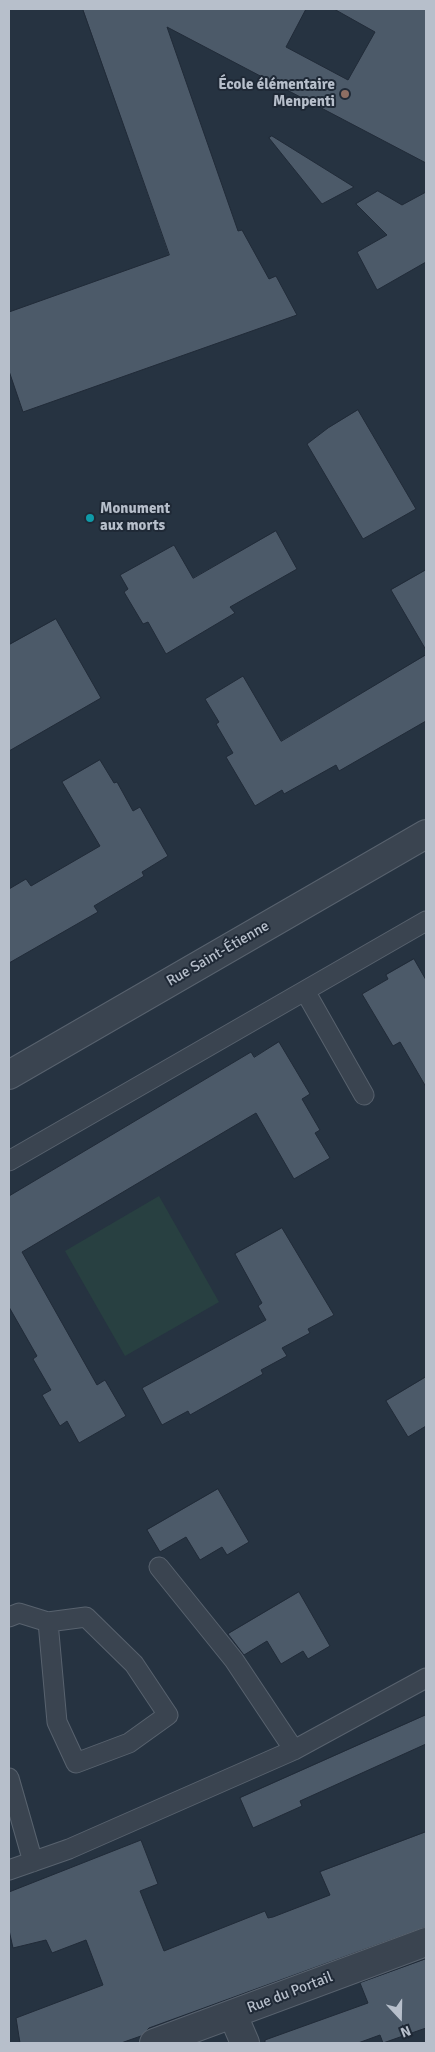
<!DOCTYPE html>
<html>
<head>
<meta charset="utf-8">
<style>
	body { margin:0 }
	#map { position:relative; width:435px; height:2052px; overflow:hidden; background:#263341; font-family:Signika,sans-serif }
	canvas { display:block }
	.frame { position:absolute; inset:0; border:10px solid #b7bfcb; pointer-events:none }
	.north { position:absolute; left:375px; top:1992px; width:50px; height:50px; -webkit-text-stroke:4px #1f2936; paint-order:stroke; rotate:159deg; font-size:14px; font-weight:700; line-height:20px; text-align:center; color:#b7bfcb }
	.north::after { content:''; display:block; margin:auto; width:18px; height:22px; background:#b7bfcb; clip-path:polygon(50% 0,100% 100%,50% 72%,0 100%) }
</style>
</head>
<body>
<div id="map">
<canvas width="435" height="2052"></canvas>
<div class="frame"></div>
<div class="north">N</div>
</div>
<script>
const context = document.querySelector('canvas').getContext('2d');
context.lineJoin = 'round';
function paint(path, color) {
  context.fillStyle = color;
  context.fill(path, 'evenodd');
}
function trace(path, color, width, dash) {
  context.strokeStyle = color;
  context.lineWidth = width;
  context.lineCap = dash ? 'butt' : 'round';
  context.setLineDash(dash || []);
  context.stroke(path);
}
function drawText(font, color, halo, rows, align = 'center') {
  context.font = font + ' Signika,sans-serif';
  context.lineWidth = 4;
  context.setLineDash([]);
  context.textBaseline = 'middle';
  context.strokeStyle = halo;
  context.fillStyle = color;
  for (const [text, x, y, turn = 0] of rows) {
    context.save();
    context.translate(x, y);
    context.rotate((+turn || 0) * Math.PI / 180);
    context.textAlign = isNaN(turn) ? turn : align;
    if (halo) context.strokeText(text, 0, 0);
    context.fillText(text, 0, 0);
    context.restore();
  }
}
paint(new Path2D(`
	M 159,1196 L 219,1302 L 125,1356 L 65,1251 Z`), '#284041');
const building = new Path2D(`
	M 83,9 L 306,9 L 286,47 L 348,80 L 375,32 L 334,9 L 426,9 L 426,163 L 167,27 L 238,231 L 242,230 L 269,279 L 276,276 L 297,315 L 23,412 L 9,371 L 9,312 L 169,255 Z
	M 272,136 L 354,187 L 322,204 L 269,138 Z
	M 378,191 L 402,205 L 426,192 L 426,262 L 377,290 L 357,252 L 387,235 L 356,204 Z
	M 358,410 L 416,509 L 363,539 L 307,444 L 328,428 Z
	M 276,531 L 297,569 L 230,607 L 235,613 L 166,654 L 148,622 L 143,624 L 124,592 L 128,589 L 120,575 L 174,545 L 193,578 Z
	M 426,570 L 426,650 L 391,590 Z
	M 56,619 L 101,698 L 9,751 L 9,645 Z
	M 426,655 L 426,721 L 339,771 L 336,765 L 284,794 L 282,790 L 255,806 L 226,757 L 233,753 L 216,724 L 219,722 L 205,699 L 243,676 L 281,741 Z
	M 100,760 L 114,783 L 117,782 L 133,811 L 140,807 L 168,856 L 142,872 L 144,876 L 94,906 L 98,912 L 9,963 L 9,889 L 26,879 L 31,886 L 100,846 L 62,782 Z
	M 414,959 L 426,980 L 426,1087 L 400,1042 L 393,1046 L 362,994 L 388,979 L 386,975 Z
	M 279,1042 L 310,1094 L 302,1099 L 320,1130 L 315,1133 L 330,1158 L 294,1179 L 256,1113 L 22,1252 L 97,1385 L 105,1380 L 126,1416 L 79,1443 L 67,1421 L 60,1426 L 42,1395 L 51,1390 L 33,1359 L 37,1356 L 9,1307 L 9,1196 L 251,1052 L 254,1057 Z
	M 282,1228 L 334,1315 L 308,1329 L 310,1333 L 282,1348 L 287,1356 L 261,1370 L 263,1374 L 190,1415 L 188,1411 L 162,1425 L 142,1388 L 266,1320 L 258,1306 L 262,1303 L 235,1254 Z
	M 426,1377 L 426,1426 L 408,1437 L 386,1401 Z
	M 218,1489 L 249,1542 L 227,1555 L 222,1547 L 200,1560 L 186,1537 L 160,1552 L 147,1530 Z
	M 299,1592 L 330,1646 L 308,1659 L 303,1651 L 281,1664 L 267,1641 L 244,1655 L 228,1634 Z
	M 426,1715 L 426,1744 L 300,1801 L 302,1806 L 253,1828 L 240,1798 Z
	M 426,1832 L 426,1927 L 149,2028 L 141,2036 L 121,2043 L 20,2043 L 16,2018 L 103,1985 L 86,1940 L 52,1953 L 46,1940 L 13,1948 L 9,1930 L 9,1892 L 141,1840 L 158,1884 L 140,1891 L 164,1951 L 265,1911 L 268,1918 L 273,1917 L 330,1895 L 320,1872 Z
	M 426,1959 L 426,2028 L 383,2043 L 380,2035 L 358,2043 L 265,2043 L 265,2040 L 368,2003 L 360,1983 Z`);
paint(building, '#4c5a69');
trace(building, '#212b38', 1);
const service = new Path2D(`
	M 305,991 L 364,1095
	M 9,1161 L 426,921
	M 159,1567 L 234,1660 L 294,1750
	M 9,1617 L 19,1613 L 48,1622 L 86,1617 L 134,1664 L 168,1715 L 129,1743 L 76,1763 L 57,1722 L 48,1622
	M 9,1778 L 33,1862
	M 9,1870 L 69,1849 L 294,1750 L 426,1678`);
const minor = new Path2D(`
	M 9,1075 L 426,834
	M 233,2015 L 245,2043
	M 154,2043 L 426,1942`);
trace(service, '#58626e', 21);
trace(minor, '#58626e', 30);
trace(service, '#3a4450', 19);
trace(minor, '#3a4450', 28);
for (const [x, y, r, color] of [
	[345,94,5,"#8d6e63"],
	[90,518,5,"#0f9aa8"]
]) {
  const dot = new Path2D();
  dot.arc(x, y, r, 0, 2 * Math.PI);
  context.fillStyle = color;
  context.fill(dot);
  trace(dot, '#1f2936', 2);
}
drawText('bold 15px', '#b7bfcb', '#1f2936', [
	["École élémentaire",335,85],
	["Menpenti",335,102],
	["Monument",100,509,"left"],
	["aux morts",100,526,"left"]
], 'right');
drawText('15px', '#b7bfcb', '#1f2936', [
	["Rue Saint-Étienne",218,954,-30],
	["Rue du Portail",290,1993,-21]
]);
</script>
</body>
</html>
